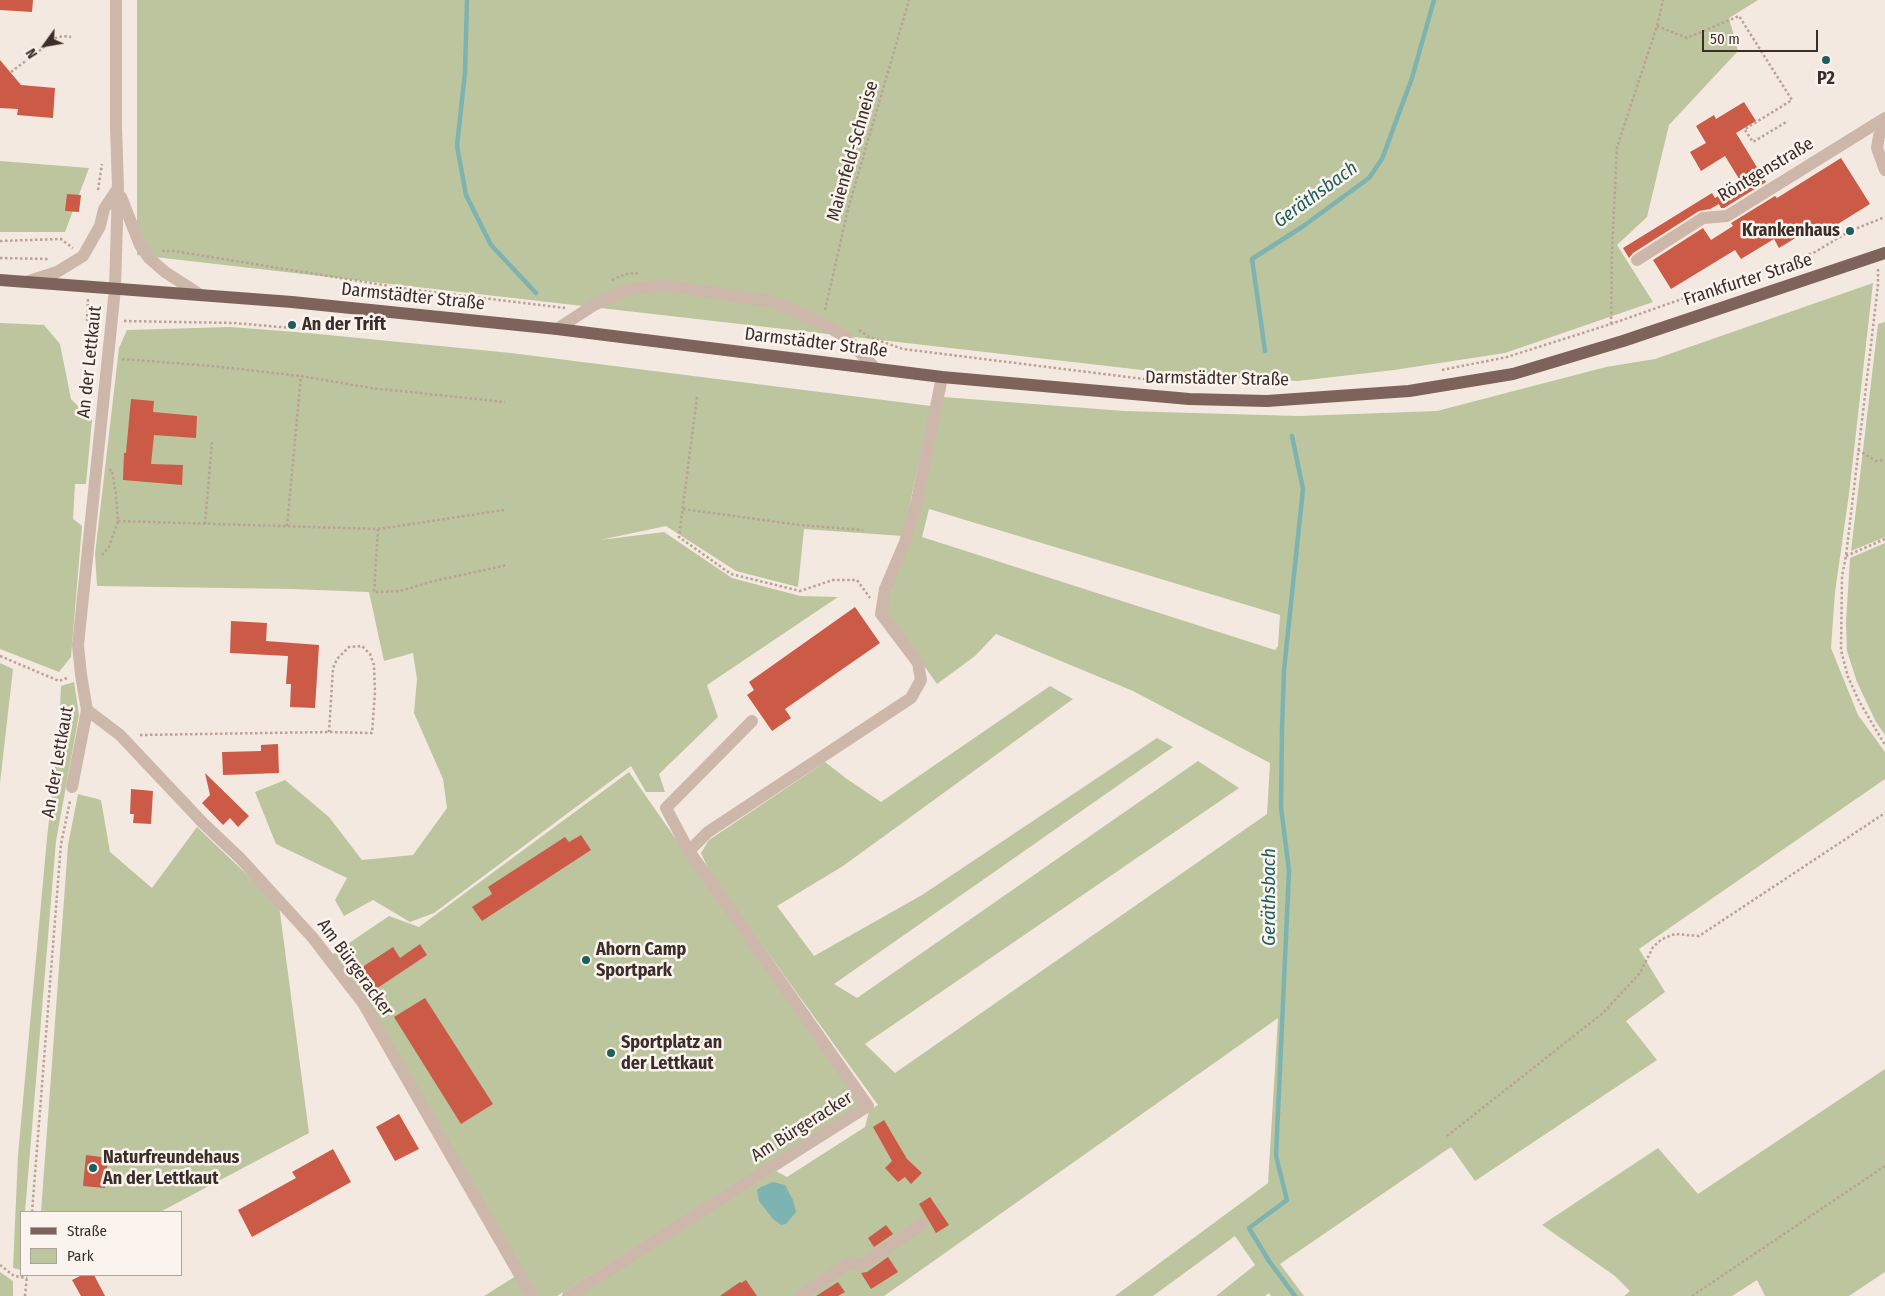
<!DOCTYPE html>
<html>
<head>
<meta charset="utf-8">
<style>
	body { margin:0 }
	#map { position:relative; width:1885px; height:1296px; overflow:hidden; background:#f4e9e0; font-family:"Fira Sans Condensed",sans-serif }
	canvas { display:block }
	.legend { position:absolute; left:20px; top:1211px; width:162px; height:65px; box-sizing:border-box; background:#fbf3ed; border:1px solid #aea49f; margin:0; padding:6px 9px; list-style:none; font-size:15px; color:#3b2e2a }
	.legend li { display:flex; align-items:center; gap:10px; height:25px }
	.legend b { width:25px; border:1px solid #aea49f }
	.north { position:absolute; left:20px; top:20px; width:50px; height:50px; -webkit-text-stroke:4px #fbf3ed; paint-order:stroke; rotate:238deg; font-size:14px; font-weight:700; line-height:20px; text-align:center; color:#3b2e2a }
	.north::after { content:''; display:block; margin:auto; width:18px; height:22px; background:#3b2e2a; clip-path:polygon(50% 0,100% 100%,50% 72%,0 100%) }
	.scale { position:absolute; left:1702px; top:30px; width:116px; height:22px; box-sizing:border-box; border:2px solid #3b2e2a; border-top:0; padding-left:6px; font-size:15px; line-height:18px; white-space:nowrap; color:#3b2e2a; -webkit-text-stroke:4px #fbf3ed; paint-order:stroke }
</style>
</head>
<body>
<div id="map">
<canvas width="1885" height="1296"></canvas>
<ul class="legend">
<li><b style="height:6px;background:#7d635b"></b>Straße</li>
<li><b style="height:14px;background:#bcc59e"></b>Park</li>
</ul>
<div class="north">N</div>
<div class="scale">50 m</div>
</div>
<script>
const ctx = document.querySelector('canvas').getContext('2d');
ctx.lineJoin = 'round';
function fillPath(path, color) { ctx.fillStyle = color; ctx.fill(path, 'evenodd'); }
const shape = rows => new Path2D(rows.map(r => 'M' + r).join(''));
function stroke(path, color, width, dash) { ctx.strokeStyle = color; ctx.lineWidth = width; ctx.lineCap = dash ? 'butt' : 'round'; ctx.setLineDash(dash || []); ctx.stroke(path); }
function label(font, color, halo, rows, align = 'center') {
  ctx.font = font + ' "Fira Sans Condensed",sans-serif'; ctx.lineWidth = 5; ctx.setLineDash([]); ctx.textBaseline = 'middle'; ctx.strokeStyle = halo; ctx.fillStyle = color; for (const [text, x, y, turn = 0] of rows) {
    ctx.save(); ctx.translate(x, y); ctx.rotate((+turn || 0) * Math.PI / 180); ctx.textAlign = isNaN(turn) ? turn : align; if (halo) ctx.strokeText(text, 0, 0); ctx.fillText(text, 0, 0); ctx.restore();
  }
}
fillPath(shape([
	[137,0,1758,0,1729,18,1738,51,1669,125,1647,217,1617,245,1653,302,1505,353,1394,370,1298,381,1195,376,137,255],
	[0,161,89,168,65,232,0,232],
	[1873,283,1849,494,1835,592,1831,648,1858,715,1885,752,1885,779,1639,949,1665,992,1626,1021,1657,1060,1475,1181,1451,1147,1280,1264,1304,1296,1271,1296,1269,1293,1265,1296,1216,1296,1255,1265,1235,1236,1153,1296,1115,1296,1268,1183,1278,1018,884,1296,577,1296,776,1171,787,1177,865,1127,869,1111,878,1105,710,873,701,853,709,840,825,762,847,779,881,802,1050,686,1073,699,843,866,777,906,814,956,922,895,1157,738,1173,747,834,984,857,998,1198,761,1239,788,865,1044,895,1073,1267,814,1270,763,1133,691,996,634,975,656,937,684,885,611,943,397,1124,411,1299,416,1437,411,1606,367,1655,359],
	[929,509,1280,615,1278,646,1275,650,922,537],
	[1885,322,1885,537,1851,551,1878,324],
	[0,323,44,325,60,344,71,399,92,420,86,484,75,484,73,519,82,526,71,657,59,672,0,649],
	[231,327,308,333,511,353,931,406,903,536,804,529,798,587,736,571,666,526,600,540,664,532,732,578,800,596,838,597,707,685,718,717,659,774,665,792,646,792,631,766,434,913,410,922,373,900,344,916,335,900,347,878,276,844,255,792,285,780,329,817,362,860,413,855,447,808,443,779,414,713,417,679,413,653,384,661,369,592,292,589,97,586,95,554,119,348,127,330],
	[1885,543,1885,735,1876,722,1857,682,1847,651,1846,622,1850,558],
	[0,663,13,669,0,783],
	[74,682,79,715,56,841,25,1212,21,1212,21,1270,13,1268,18,1155,47,838,59,732,61,686],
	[629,772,862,1105,557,1296,537,1296,330,956,389,916,419,927],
	[78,794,101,800,110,852,152,888,197,827,279,905,309,1133,160,1212,41,1212,68,845],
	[1885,1069,1885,1272,1849,1296,1765,1296,1757,1280,1732,1296,1624,1296,1630,1291,1615,1276,1542,1225,1658,1148,1698,1194],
	[0,1272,13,1281,13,1296,0,1296],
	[516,1276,527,1296,484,1296]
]), '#bcc59e');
fillPath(shape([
	[773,1182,785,1185,793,1200,796,1212,786,1224,781,1225,773,1219,759,1201,757,1190,761,1187]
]), '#7db3b0');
stroke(shape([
	[467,0,465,72,457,146,466,195,491,245,536,293],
	[1265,351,1252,259,1302,227,1369,178,1382,159,1412,78,1434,0],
	[1292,436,1303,489,1284,670,1282,730,1281,807,1289,871,1276,1156,1287,1200,1249,1228,1269,1261,1295,1296]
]), '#7db3b0', 4.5);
fillPath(shape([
	[0,0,33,0,32,12,0,10],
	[0,60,21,85,55,88,53,118,17,115,18,109,0,108],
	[1744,102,1756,121,1736,133,1766,182,1724,208,1721,208,1719,204,1710,209,1699,211,1633,253,1629,258,1623,248,1712,193,1715,198,1741,182,1725,156,1701,171,1690,152,1706,143,1696,126,1714,115,1716,119],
	[1841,158,1870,204,1817,237,1812,228,1779,248,1774,239,1741,259,1735,250,1671,289,1653,260,1703,228,1711,240,1733,226,1731,223,1775,196,1777,198],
	[67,194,81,195,79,212,65,211],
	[131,399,154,401,153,412,197,416,196,438,154,435,151,464,183,465,182,485,123,480,124,453,126,453],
	[855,607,880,643,785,709,791,718,772,731,747,695,754,690,749,682],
	[231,621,267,623,266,641,319,645,315,708,290,707,291,684,286,684,288,656,230,653],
	[278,744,279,773,223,775,222,752,261,751,261,745],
	[205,773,249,816,238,827,230,818,223,825,202,803,210,795],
	[131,789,153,791,151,824,133,823,134,814,130,814],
	[581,835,591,850,482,921,472,907,492,894,488,887,565,837,569,842],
	[420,944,427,955,367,995,353,973,393,947,400,958],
	[425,998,493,1104,461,1124,394,1017],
	[399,1114,419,1149,395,1161,376,1127],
	[884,1120,907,1159,922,1173,911,1184,905,1177,898,1182,885,1168,892,1161,873,1127],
	[333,1149,351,1182,252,1237,238,1210,296,1178,292,1172],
	[86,1155,108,1158,105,1188,83,1186],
	[930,1197,949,1225,936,1233,919,1204],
	[886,1225,893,1234,874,1247,868,1238],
	[888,1257,898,1272,871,1289,861,1273,867,1272],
	[82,1275,94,1275,105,1296,81,1296,72,1280],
	[746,1280,757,1296,720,1296,740,1282,741,1283],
	[838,1282,845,1292,838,1296,816,1296]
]), '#cb5a47');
stroke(shape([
	[1657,26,1687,38,1739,16,1792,100,1745,129],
	[11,72,56,38,63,36,71,37],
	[1745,130,1753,142,1788,121],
	[98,190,102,164],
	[0,241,61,239,73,248],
	[162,251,174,251,408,289,565,308],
	[0,258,49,259],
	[1878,269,1878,285,1846,556,1842,576,1841,650,1848,677,1859,701,1885,745],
	[612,280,625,274,638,273],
	[88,299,87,320,98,320],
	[825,310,848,209,909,0],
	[124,321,234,323,303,329],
	[1611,324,1612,251,1617,147,1657,26,1663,0],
	[859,330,869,337,903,349,1160,381],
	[122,359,212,366,301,376,371,388,505,402],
	[1442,370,1507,357,1611,324,1815,252,1850,231,1885,217],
	[697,397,679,537,731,574,800,591,833,580,857,580,870,598],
	[1858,450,1876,461,1885,460],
	[683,509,800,525,863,530],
	[118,521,378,529,504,510],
	[205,524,212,442],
	[287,526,301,376],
	[378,529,374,592,400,591,434,581,507,565],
	[102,555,109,547,118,521,116,495,112,470,109,470],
	[1846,556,1885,539],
	[0,656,59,681,67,678],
	[140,735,329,732,372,733,375,692,374,665,370,654,362,646,349,647,337,659,333,668,329,732],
	[1447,1136,1603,1013,1640,973,1653,947,1662,939,1675,934,1699,936,1885,813],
	[32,1212,61,844,70,801],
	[0,1265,14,1276,27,1278],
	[25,1296,27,1275],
	[1692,1296,1885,1166]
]), '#b9a195', 2.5, [2.5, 2.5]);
stroke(shape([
	[1885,127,1879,136,1877,148,1885,170],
	[121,197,140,245,149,258,165,272,199,294],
	[1637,260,1703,218,1727,216,1885,118],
	[29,281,57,272,83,256,100,226,104,209,118,188],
	[557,329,594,305,628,290,663,285,774,302,822,323,844,336,875,368],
	[87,710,120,735,203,823,240,858,313,938,363,1003,532,1296],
	[72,787,87,710,81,675,78,645,115,289,118,188,116,126,116,0],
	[689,851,708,832,911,698,921,680,918,663,881,614,885,589,905,542,917,501,942,377],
	[568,1296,868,1106,689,851,666,808,752,721],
	[800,1296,849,1263,862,1265,922,1224]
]), '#cdb7ab', 12);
stroke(shape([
	[0,280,292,302,557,329,942,377,1189,399,1267,401,1409,391,1513,374,1623,341,1885,253]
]), '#7d635b', 12);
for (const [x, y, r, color] of [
	[1826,60,5,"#1d5f5d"],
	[1850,231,5,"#1d5f5d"],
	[292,325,5,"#1d5f5d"],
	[586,960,5,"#1d5f5d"],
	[611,1053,5,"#1d5f5d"],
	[93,1168,5,"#1d5f5d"]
]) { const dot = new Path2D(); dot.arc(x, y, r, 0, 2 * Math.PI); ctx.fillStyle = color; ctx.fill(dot); stroke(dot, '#fbf3ed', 2); }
label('bold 18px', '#3b2e2a', '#fbf3ed', [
	["P2",1826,79,"center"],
	["Krankenhaus",1840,231,"right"],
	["An der Trift",302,325],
	["Ahorn Camp",596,950],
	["Sportpark",596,971],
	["Sportplatz an",621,1043],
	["der Lettkaut",621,1064],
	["Naturfreundehaus",103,1158],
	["An der Lettkaut",103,1179]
], 'left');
label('18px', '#3b2e2a', '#fbf3ed', [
	["Maienfeld-Schneise",853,151,-74],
	["Röntgenstraße",1766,170,-31],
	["Frankfurter Straße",1748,280,-18],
	["Darmstädter Straße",413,297,6],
	["Darmstädter Straße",816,343,7],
	["An der Lettkaut",90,362,-84],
	["Darmstädter Straße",1217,379,1],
	["An der Lettkaut",58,762,-80],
	["Am Bürgeracker",355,968,54],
	["Am Bürgeracker",802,1127,-32]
]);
label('italic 19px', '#1d5f5d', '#fbf3ed', [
	["Geräthsbach",1316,195,-36],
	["Geräthsbach",1270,897,-90]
]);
</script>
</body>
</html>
